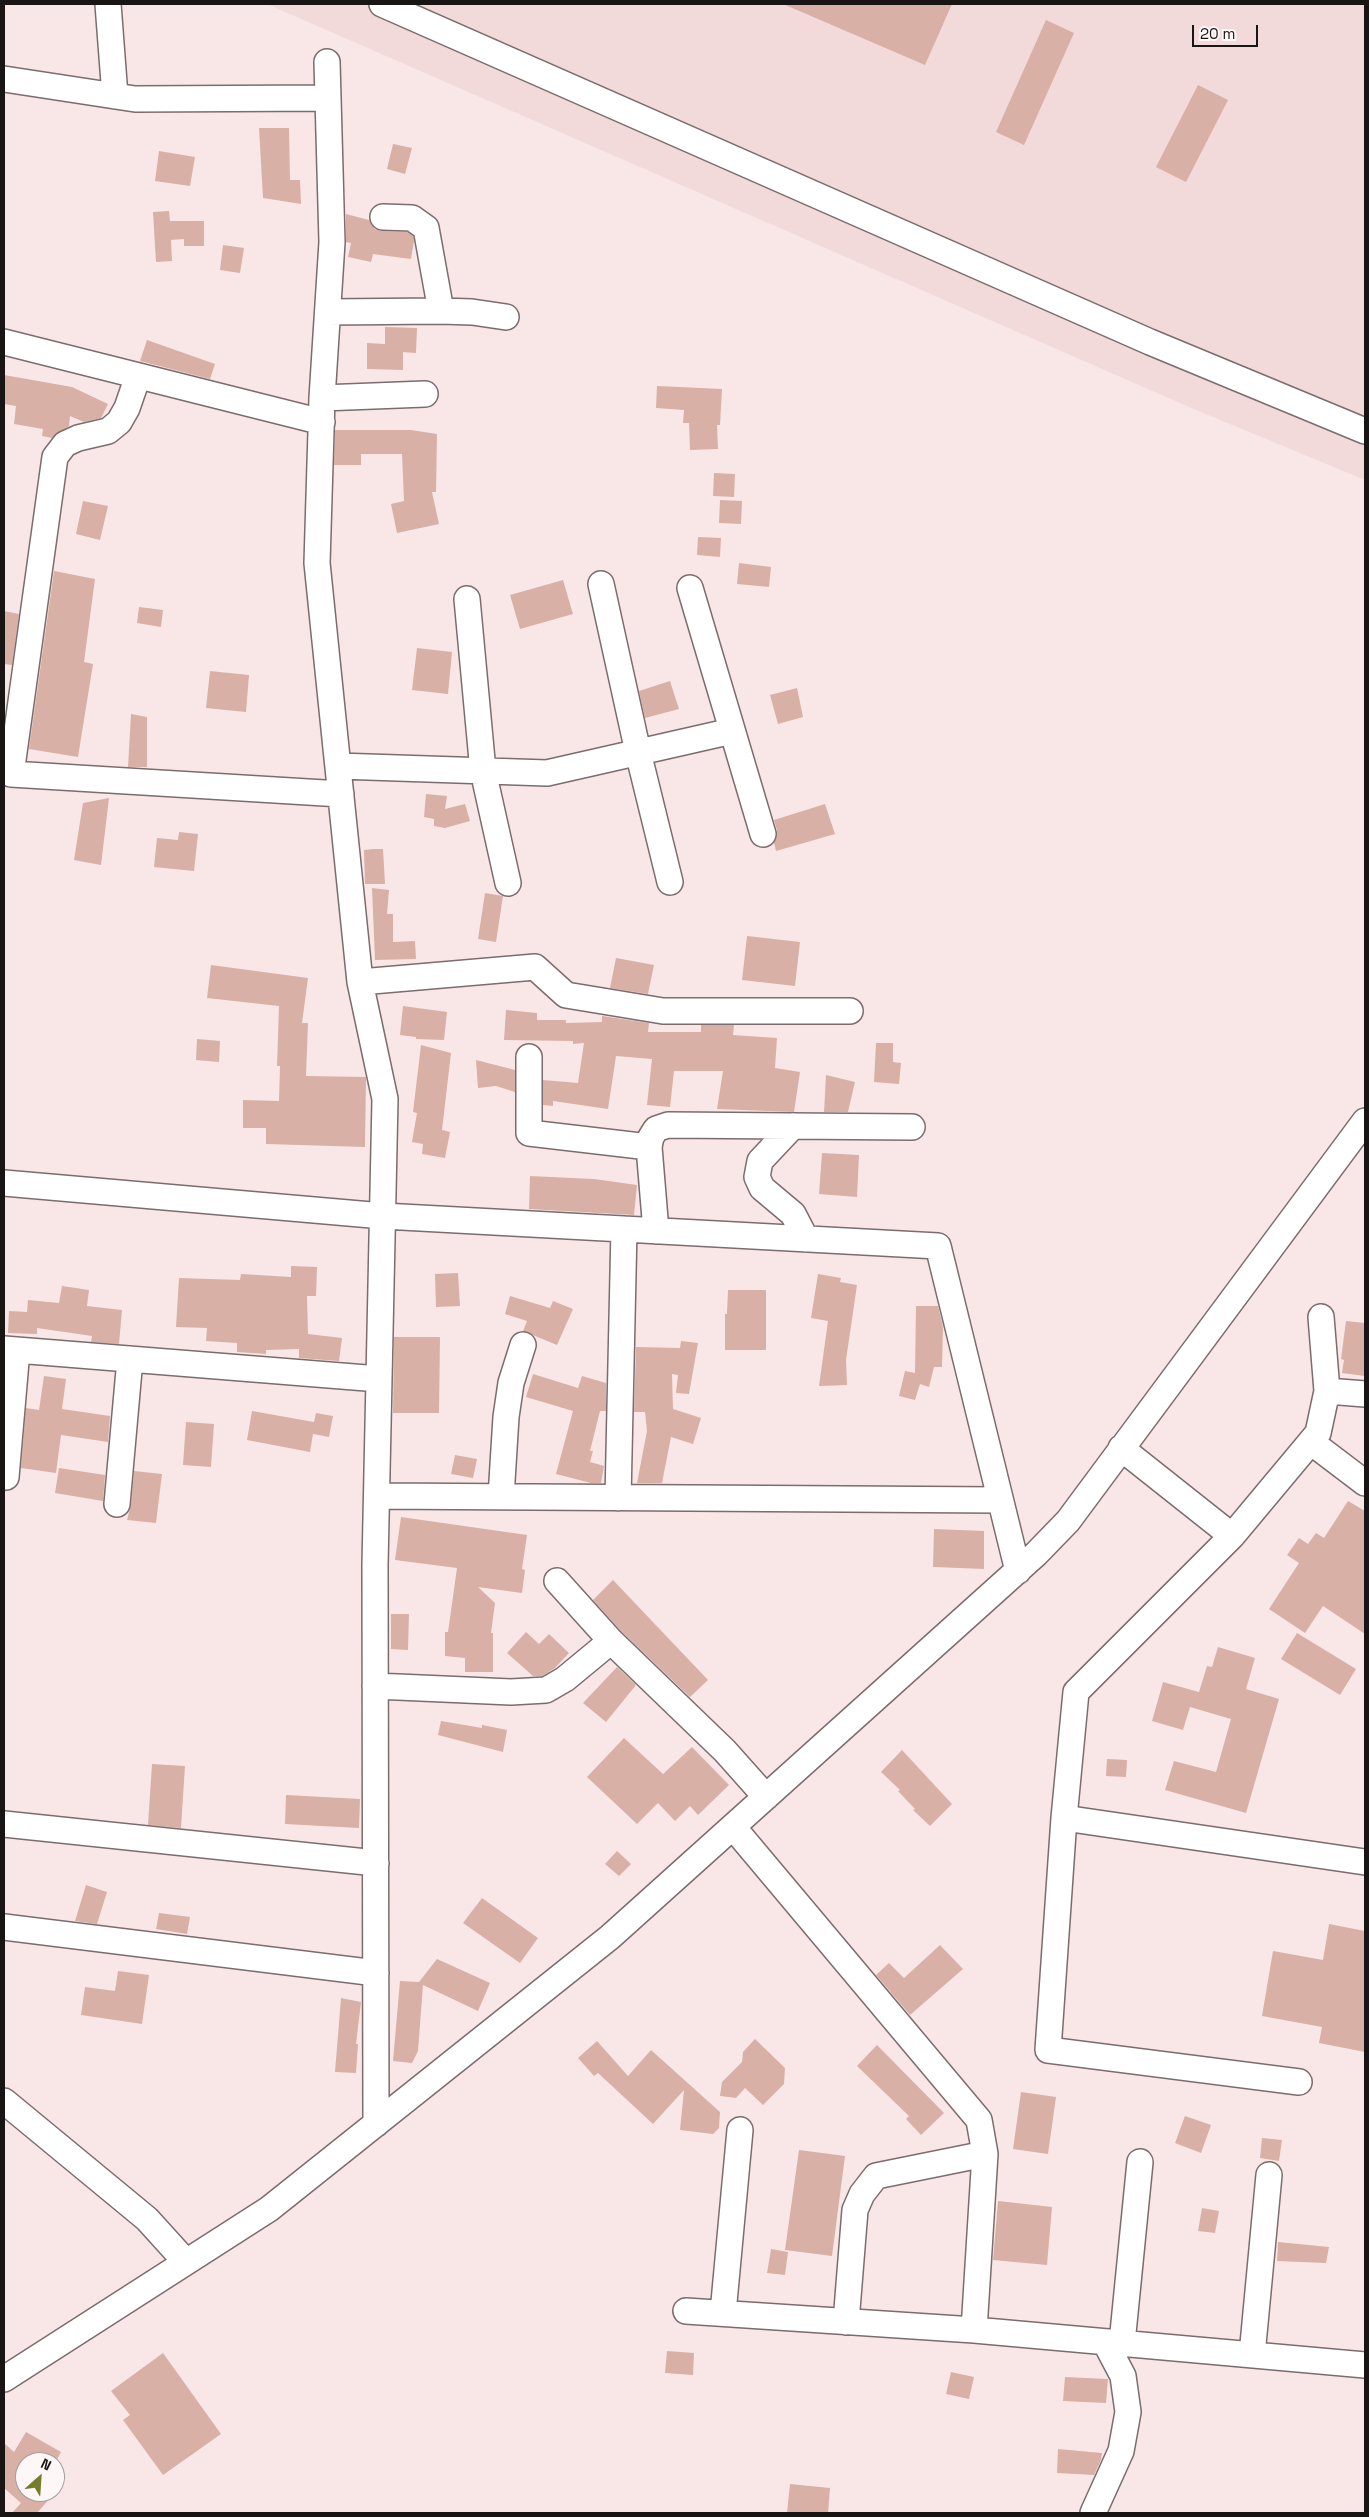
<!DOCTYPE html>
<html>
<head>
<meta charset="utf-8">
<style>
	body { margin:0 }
	#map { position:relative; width:1369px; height:2517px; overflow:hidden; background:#f9e7e8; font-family:"Space Grotesk",sans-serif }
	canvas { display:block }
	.frame { position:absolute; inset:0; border:5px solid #1a1515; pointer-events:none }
	.north { position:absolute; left:15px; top:2452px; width:50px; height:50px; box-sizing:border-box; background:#fef7f8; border:1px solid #a39d9d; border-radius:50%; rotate:26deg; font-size:14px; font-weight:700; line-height:20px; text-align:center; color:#1a1515 }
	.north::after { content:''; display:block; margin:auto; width:18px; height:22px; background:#747e2a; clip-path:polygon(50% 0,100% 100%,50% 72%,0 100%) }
	.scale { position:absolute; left:1192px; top:25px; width:66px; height:22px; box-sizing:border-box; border:2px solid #1a1515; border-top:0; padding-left:6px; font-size:15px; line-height:18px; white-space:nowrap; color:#1a1515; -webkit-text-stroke:4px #fef7f8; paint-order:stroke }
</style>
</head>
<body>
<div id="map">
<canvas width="1369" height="2517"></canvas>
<div class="frame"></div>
<div class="north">N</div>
<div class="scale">20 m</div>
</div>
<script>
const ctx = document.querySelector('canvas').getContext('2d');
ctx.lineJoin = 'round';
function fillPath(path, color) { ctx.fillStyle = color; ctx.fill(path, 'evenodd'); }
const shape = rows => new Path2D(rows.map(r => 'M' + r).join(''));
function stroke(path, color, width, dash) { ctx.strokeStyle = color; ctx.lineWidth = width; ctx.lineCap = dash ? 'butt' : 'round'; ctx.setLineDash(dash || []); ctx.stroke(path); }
fillPath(shape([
	[267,4,1365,4,1365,480,1196,410]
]), '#f2d9da');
fillPath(shape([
	[783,4,952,4,925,65],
	[1046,20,1074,33,1024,145,996,132],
	[1198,85,1228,100,1186,182,1156,167],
	[259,128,289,128,290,180,300,180,301,204,263,198],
	[393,144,412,148,405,174,387,169],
	[159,151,195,157,190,186,155,181],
	[169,211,170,221,204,221,204,246,184,246,184,239,171,240,172,261,156,262,153,212],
	[346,214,369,220,375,229,382,231,407,232,413,236,414,241,411,259,373,254,371,262,348,257,351,243,346,242],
	[223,245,244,248,240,273,220,270],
	[385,327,417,328,416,353,403,352,403,370,367,369,367,343,385,344],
	[147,340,215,364,210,379,140,361],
	[4,375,72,387,108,404,101,418,84,422,70,416,69,426,52,438,42,436,43,429,14,424,16,406,4,404],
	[657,386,722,389,720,425,717,425,718,449,690,450,689,423,683,423,684,410,656,408],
	[335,430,411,430,437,434,436,492,432,492,439,524,397,533,391,504,404,501,402,454,361,454,361,465,334,465],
	[714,473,735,474,734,497,713,496],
	[720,500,742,501,741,524,719,523],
	[83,501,108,506,100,540,76,534],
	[698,537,721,538,720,557,697,555],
	[739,563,771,567,769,587,737,584],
	[54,571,95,579,84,662,93,664,78,757,29,749],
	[563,580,573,614,520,629,510,595],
	[139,607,163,610,161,627,137,623],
	[4,611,19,614,12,665,4,664],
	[417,648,452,652,448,694,412,690],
	[210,671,249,675,246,712,206,708],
	[670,681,679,709,645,718,639,691],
	[797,688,803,717,778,724,770,695],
	[131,714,147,717,147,767,128,767],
	[426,794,447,796,445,809,465,804,470,821,445,828,434,826,434,819,424,817],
	[109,798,101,865,74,860,83,803],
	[825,804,835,834,776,851,774,843,777,830,774,820],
	[179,832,198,834,194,871,154,867,157,838,178,840],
	[374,849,383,849,385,884,365,884,364,850],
	[372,888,389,890,387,914,393,914,393,942,415,941,416,959,375,960],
	[485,893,503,896,496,942,478,939],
	[747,936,800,942,795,986,742,980],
	[616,958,654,965,648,994,610,988],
	[211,965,308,978,302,1023,308,1023,306,1076,366,1077,365,1147,266,1144,266,1128,243,1128,243,1100,279,1101,280,1066,277,1066,279,1006,207,998],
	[403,1006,447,1012,444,1040,416,1039,416,1037,400,1035],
	[506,1010,537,1013,537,1020,566,1020,566,1023,602,1022,602,1016,649,1023,648,1032,701,1032,701,1025,734,1025,733,1035,777,1038,775,1068,800,1072,794,1112,717,1109,723,1071,674,1071,670,1107,647,1105,652,1059,616,1056,608,1109,553,1101,553,1106,543,1105,543,1080,578,1083,584,1043,573,1044,573,1041,504,1040],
	[197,1039,220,1041,219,1062,196,1060],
	[876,1043,893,1043,893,1062,901,1063,899,1084,874,1082],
	[421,1045,451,1053,442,1130,450,1132,445,1158,422,1154,423,1144,412,1142,417,1113,413,1112],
	[476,1060,515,1070,515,1092,496,1086,478,1088],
	[826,1075,855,1082,848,1112,824,1112],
	[822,1153,859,1155,857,1197,819,1194],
	[530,1176,594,1179,637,1185,634,1215,529,1209],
	[291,1266,317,1267,316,1296,307,1296,308,1334,342,1338,339,1361,299,1358,299,1349,266,1350,266,1354,237,1352,237,1343,206,1341,207,1328,176,1327,179,1278,240,1280,241,1274,291,1277],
	[458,1273,460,1306,436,1307,435,1274],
	[818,1274,841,1278,840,1282,857,1285,846,1360,847,1385,819,1386,828,1321,811,1318],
	[62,1286,89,1290,87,1306,122,1310,119,1344,91,1342,92,1336,37,1328,37,1334,8,1333,9,1311,27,1312,28,1300,59,1303],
	[728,1290,766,1290,766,1350,725,1350,725,1314,727,1314],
	[510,1296,550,1308,553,1301,573,1309,557,1345,523,1331,527,1321,505,1314],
	[916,1306,938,1306,943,1327,942,1367,934,1367,929,1387,920,1384,915,1400,899,1396,905,1371,915,1373],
	[1346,1321,1365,1323,1365,1376,1342,1373,1344,1360,1341,1359],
	[394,1337,440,1337,439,1413,393,1413],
	[681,1341,698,1343,689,1394,676,1393,678,1375,672,1374,673,1409,701,1418,693,1444,671,1437,662,1483,637,1483,647,1431,645,1412,634,1412,636,1347,680,1348],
	[533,1374,578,1388,582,1376,606,1383,606,1411,600,1411,590,1451,593,1451,590,1462,604,1466,601,1483,591,1483,556,1474,573,1411,526,1397],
	[44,1376,66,1379,62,1409,110,1416,108,1442,61,1435,56,1473,21,1468,26,1408,39,1410],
	[252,1411,314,1422,316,1413,333,1416,329,1437,313,1434,310,1452,247,1440],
	[186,1422,214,1424,211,1467,183,1465],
	[455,1455,477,1459,473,1478,451,1474],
	[59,1468,105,1475,103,1501,55,1493],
	[134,1471,162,1474,156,1523,127,1520,131,1505],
	[1348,1501,1365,1511,1365,1634,1323,1606,1305,1633,1269,1609,1299,1563,1287,1555,1299,1538,1308,1544,1316,1533,1324,1538],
	[401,1517,527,1535,522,1569,525,1570,522,1593,478,1587,495,1603,491,1633,493,1633,493,1672,465,1672,465,1658,445,1656,445,1632,448,1632,457,1568,395,1560],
	[934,1529,984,1531,984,1569,933,1567],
	[613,1580,708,1680,690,1697,621,1631,593,1600],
	[391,1614,409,1614,408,1650,391,1649],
	[526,1632,539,1644,549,1634,569,1653,555,1668,542,1676,533,1676,507,1653],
	[1297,1633,1356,1669,1340,1695,1281,1659],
	[1218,1647,1255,1658,1246,1689,1279,1699,1246,1813,1165,1790,1174,1761,1216,1772,1231,1719,1190,1707,1183,1730,1152,1721,1163,1682,1199,1692,1207,1666,1212,1667],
	[617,1667,636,1685,606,1722,583,1703],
	[441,1721,482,1728,482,1725,507,1730,503,1752,438,1735],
	[624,1738,663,1774,692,1747,729,1785,698,1815,690,1806,675,1821,658,1803,637,1824,587,1777],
	[902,1750,952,1804,930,1826,913,1810,915,1809,898,1791,900,1790,881,1772],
	[1107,1759,1127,1760,1126,1777,1106,1776],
	[152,1764,185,1766,181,1828,148,1825],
	[286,1795,360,1799,359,1828,285,1824],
	[617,1851,631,1864,619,1876,605,1864],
	[86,1885,107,1892,97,1924,75,1921],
	[482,1898,538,1938,520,1963,463,1923],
	[159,1913,190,1917,187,1934,156,1929],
	[1329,1924,1365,1931,1365,2052,1319,2043,1322,2027,1262,2016,1273,1951,1323,1960],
	[940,1945,963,1969,910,2015,876,1975,889,1963,904,1978],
	[437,1959,490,1983,478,2011,423,1985,418,2051,412,2063,393,2061,400,1981,419,1982],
	[118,1971,149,1975,142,2024,81,2015,85,1987,115,1991],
	[341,1998,361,2002,356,2044,358,2044,356,2073,335,2072],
	[755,2039,785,2068,784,2084,763,2105,745,2088,736,2098,720,2096,722,2082,742,2062,743,2052],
	[597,2041,628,2076,651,2050,720,2112,719,2128,713,2134,680,2130,684,2090,653,2124,598,2073,594,2076,578,2058],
	[877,2045,944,2113,921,2135,906,2119,909,2116,857,2066],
	[1021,2092,1056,2097,1048,2154,1013,2149],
	[1185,2116,1211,2125,1201,2153,1175,2143],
	[1262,2138,1282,2140,1279,2161,1260,2158],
	[799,2150,845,2156,832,2256,785,2250],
	[998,2201,1052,2207,1047,2265,993,2260],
	[1202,2208,1219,2211,1215,2233,1198,2231],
	[1278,2242,1329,2247,1326,2263,1277,2261],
	[771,2249,788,2252,785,2275,767,2273],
	[667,2351,694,2353,693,2375,665,2373],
	[163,2353,221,2434,163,2475,123,2420,130,2415,111,2391],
	[951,2372,974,2377,969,2399,946,2394],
	[1065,2377,1108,2379,1106,2403,1063,2401],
	[26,2432,61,2452,55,2463,25,2462,25,2492,55,2492,55,2487,58,2489,37,2513,12,2513,21,2503,4,2488,4,2443,14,2452],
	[1058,2449,1102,2453,1101,2460,1094,2475,1057,2473],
	[790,2484,830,2488,828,2513,787,2513]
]), '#d8b0a6');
const minor = shape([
	[108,4,115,96],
	[382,4,1150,342,1365,431],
	[327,62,332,242,322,398,317,563,360,982,385,1099,375,1565,376,2124],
	[4,79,135,99,328,98],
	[383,217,412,218,426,228,441,311],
	[328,312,441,311,472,312,506,317],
	[4,342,322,422],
	[138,376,127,408,119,422,108,431,78,438,65,444,55,457,11,774,341,794],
	[322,398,425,394],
	[601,584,638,752,670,882],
	[690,588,763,834],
	[467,599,483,771,508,883],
	[338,766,547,773,732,731],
	[360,982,535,967,566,995,663,1011,850,1011],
	[529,1057,529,1133,649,1147,656,1231],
	[793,1126,760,1161,757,1177,762,1188,793,1214,806,1239],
	[649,1147,651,1137,656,1129,668,1125,912,1127],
	[4,1183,383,1216,938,1246,1018,1571],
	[4,1349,379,1379],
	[1327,1391,1365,1394],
	[1311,1442,1365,1483],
	[1121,1448,1232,1536,1076,1692,1064,1818,1365,1862],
	[6,1477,17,1350],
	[377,1496,1000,1500],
	[501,1497,506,1417,511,1383,523,1345],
	[618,1498,624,1229],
	[117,1504,130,1359],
	[1232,1536,1318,1433,1327,1391,1321,1317],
	[557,1581,611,1641,725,1751,766,1797],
	[375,1686,511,1692,546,1690,565,1679,611,1641],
	[1064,1818,1048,2050,1299,2082],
	[4,1824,376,1863],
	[733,1827,979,2120,985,2154,974,2330,1365,2365],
	[4,1927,376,1973],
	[4,2101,147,2219,186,2262],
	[686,2311,974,2330],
	[723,2313,740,2130],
	[846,2322,855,2210,862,2194,876,2176,985,2154],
	[1122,2343,1140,2162],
	[1252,2355,1269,2175],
	[4,2379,269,2209,610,1937,1036,1554,1068,1521,1365,1121],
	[1093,2513,1121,2451,1128,2412,1123,2376,1105,2342]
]);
stroke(minor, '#7b6c6d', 28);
stroke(minor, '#fff', 25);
</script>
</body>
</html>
